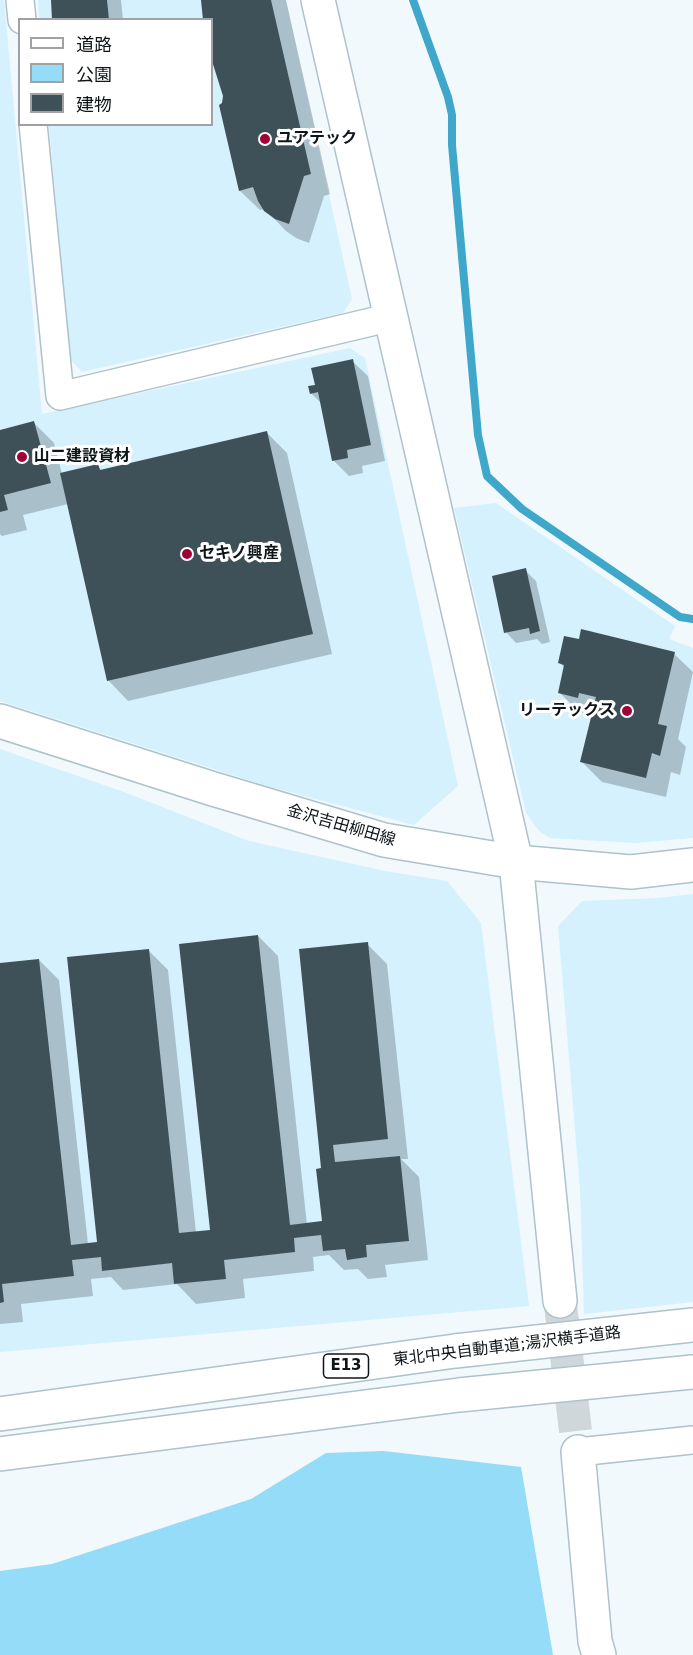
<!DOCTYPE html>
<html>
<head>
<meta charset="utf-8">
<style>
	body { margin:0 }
	#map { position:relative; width:693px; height:1655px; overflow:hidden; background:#f1f9fd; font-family:"DejaVu Sans","Noto Sans JP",sans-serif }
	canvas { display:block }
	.legend { position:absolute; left:18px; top:18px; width:195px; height:108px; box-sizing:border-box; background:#fff; border:2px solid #9fa1a3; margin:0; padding:8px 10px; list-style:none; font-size:18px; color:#0e1518 }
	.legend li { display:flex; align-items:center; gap:12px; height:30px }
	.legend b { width:30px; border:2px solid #9fa1a3 }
</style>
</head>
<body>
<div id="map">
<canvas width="693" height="1655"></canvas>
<ul class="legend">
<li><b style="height:8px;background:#fff"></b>道路</li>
<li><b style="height:16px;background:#94dcf7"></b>公園</li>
<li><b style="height:16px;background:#3f5158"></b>建物</li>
</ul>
</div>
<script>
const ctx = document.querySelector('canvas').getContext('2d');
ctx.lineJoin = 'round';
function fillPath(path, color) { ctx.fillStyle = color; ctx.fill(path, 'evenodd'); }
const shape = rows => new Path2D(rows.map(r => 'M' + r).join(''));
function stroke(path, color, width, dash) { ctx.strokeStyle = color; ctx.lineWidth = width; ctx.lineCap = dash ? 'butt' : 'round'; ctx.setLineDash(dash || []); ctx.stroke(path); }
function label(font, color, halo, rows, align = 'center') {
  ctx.font = font + ' "DejaVu Sans","Noto Sans JP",sans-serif'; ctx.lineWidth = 6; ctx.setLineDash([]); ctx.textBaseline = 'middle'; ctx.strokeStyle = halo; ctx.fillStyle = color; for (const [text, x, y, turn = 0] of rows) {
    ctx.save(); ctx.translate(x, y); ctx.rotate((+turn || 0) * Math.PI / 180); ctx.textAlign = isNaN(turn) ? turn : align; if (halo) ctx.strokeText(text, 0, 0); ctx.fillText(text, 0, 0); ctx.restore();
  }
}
fillPath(shape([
	[0,0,4,0,42,414,350,348,365,358,458,786,414,825,267,786,0,701],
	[38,0,286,0,352,299,343,313,82,372,70,359,49,125,212,124,212,20,39,19],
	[496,503,675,626,669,639,693,648,693,838,634,843,550,838,539,831,526,813,454,508],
	[0,749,124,792,249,841,385,871,447,881,481,923,529,1306,0,1352],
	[693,894,693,1302,584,1314,580,1190,558,926,582,901,658,898]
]), '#d4f1fd');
fillPath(shape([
	[384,1451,521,1467,553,1655,0,1655,0,1571,52,1564,251,1499,326,1453]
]), '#94dcf7');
fillPath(shape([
	[52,0,121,0,123,20,54,20],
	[202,0,286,0,330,194,324,196,309,243,296,238,286,231,265,209,260,210,240,191,223,104,225,95,212,57,212,20],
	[352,361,368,376,385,461,362,466,363,473,349,476,333,460,322,404,311,393,316,386],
	[34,423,54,443,62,474,98,466,102,471,267,433,287,453,332,654,128,701,109,681,68,504,23,515,27,530,2,536,0,534,0,432],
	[525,570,536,581,550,642,542,644,537,639,516,643,506,632],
	[674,654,693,672,678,739,686,747,680,775,671,772,666,797,602,782,582,762,593,715,579,712,559,692,565,668,560,663],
	[258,936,278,956,307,1225,323,1223,323,1169,367,944,387,964,408,1159,401,1159,419,1177,428,1260,385,1265,387,1277,368,1279,358,1269,344,1270,329,1255,313,1257,314,1271,243,1279,245,1298,196,1304,177,1284,123,1290,111,1277,91,1279,93,1296,21,1304,23,1322,0,1324,0,964,39,960,59,980,88,1244,99,1243,148,950,168,970,196,1233,212,1231]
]), '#0003');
stroke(shape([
	[413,0,448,97,452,115,452,145,478,435,487,476,522,509,680,617,693,619]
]), '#3fa7ca', 8);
fillPath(shape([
	[51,0,107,0,109,20,52,20],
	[201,0,271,0,311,174,304,176,289,224,275,219,264,211,258,201,253,187,239,191,219,105,222,103,223,96,212,61,212,20,203,20],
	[353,359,371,445,347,450,348,458,332,461,318,392,310,394,308,386,315,385,311,368],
	[34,421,51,483,4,495,8,510,0,512,0,430],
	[267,431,313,634,107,681,60,473,98,464,100,470],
	[526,568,540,631,530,634,529,628,504,633,492,576],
	[581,629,675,652,658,724,667,726,660,756,652,753,646,778,580,762,596,697,579,693,578,698,558,693,564,665,558,663,564,636,579,639],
	[258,935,290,1225,322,1221,316,1169,321,1168,299,949,368,942,388,1139,333,1145,335,1162,400,1156,409,1241,366,1245,367,1257,347,1260,345,1249,323,1251,321,1235,294,1238,295,1252,224,1260,226,1279,174,1284,172,1263,102,1271,101,1257,72,1260,74,1276,2,1284,4,1302,0,1303,0,963,39,959,71,1245,97,1242,67,957,149,949,179,1233,210,1230,179,944]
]), '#3f5158');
stroke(shape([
	[560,1301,578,1452]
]), '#cfd7db', 33, [33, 16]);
const minor = shape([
	[20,0,22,20],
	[33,124,60,396,392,317],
	[578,1452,693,1440]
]);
const tertiary = shape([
	[318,0,516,862,560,1301],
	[578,1452,595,1641,599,1655]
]);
const secondary = shape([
	[0,721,210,788,384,840,516,862,631,872,693,865]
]);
const motorway = shape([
	[0,1414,455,1351,693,1325],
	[0,1454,459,1395,693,1372]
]);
stroke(minor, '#aec2ca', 30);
stroke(tertiary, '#aec2ca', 36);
stroke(secondary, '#aec2ca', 36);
stroke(motorway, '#aec2ca', 36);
stroke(minor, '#fff', 27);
stroke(tertiary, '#fff', 33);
stroke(secondary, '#fff', 33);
stroke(motorway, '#fff', 33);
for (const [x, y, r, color] of [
	[265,139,6,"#a10135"],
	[22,457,6,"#a10135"],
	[187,554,6,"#a10135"],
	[627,711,6,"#a10135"]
]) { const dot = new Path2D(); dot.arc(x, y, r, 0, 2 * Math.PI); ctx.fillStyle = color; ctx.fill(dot); stroke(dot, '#fff', 2); }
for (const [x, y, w] of [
	[346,1366,45]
]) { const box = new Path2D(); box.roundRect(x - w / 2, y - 12, w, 24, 4.5); ctx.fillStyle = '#fff'; ctx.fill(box); stroke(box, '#0e1518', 1.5); }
label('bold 15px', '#0e1518', null, [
	["E13",346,1366]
]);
label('bold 16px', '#0e1518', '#fff', [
	["ユアテック",277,139],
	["山二建設資材",34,457],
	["セキノ興産",199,554],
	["リーテックス",615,711,"right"]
], 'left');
label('16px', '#0e1518', '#fff', [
	["金沢吉田柳田線",341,826,16],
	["東北中央自動車道;湯沢横手道路",507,1347,-7]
]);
</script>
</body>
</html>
